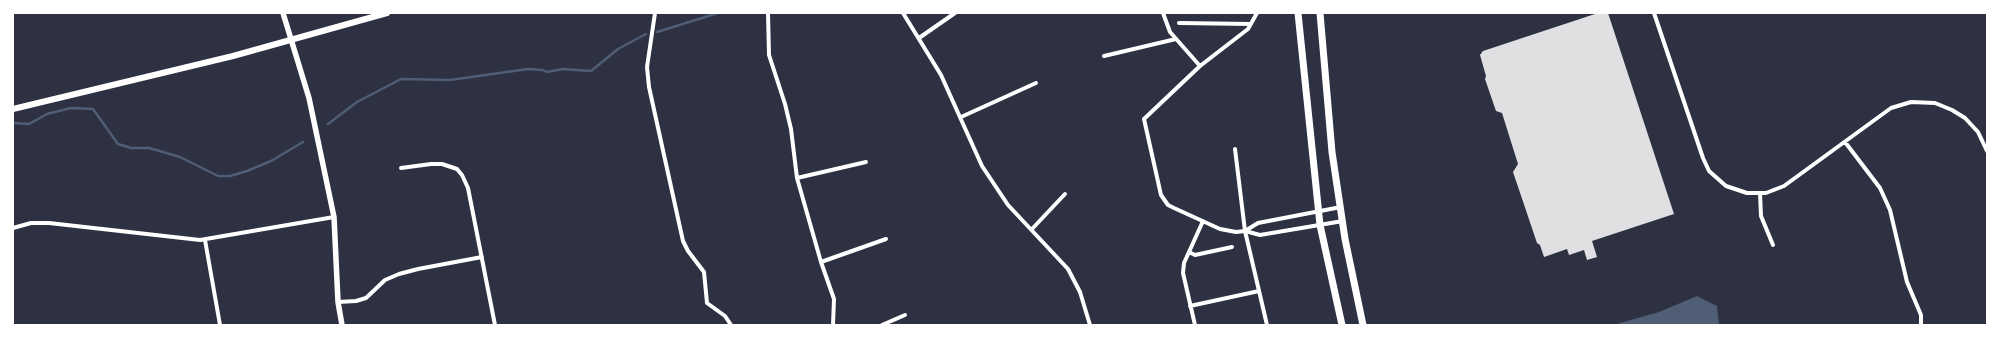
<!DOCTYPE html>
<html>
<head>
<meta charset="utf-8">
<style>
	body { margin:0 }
	#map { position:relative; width:2000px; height:338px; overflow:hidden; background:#2d3142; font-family:"Playfair Display",serif }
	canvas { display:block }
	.frame { position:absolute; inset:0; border:14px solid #fff; pointer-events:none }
</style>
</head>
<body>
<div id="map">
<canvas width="2000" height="338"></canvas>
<div class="frame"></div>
</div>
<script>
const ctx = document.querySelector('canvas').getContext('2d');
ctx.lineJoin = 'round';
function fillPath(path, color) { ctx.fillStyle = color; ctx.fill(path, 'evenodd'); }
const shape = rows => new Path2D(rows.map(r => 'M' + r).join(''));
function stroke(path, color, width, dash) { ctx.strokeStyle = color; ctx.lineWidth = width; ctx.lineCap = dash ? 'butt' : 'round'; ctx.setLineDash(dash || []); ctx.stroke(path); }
fillPath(shape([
	[1697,296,1717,306,1719,325,1613,325,1659,312]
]), '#4f5d75');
stroke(shape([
	[657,32,718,13],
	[13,123,29,124,47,114,71,108,93,109,118,144,131,148,149,148,180,157,218,176,230,176,247,171,271,161,303,142],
	[328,124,357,102,401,79,450,80,528,69,543,70,547,72,563,69,591,71,618,49,646,34]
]), '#4f5d75', 2.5);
fillPath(shape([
	[1598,13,1608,13,1674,214,1592,241,1597,257,1587,260,1584,250,1569,255,1567,249,1544,257,1540,245,1537,243,1513,172,1518,164,1502,113,1496,111,1485,79,1486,76,1480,55,1483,51]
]), '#e0e0e3');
stroke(shape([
	[655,13,647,67,649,87,683,241,688,251,704,272,707,303,725,316,731,325],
	[768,13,769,55,785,104,791,129,797,178,821,262,834,299,833,325],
	[903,13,941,75,982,166,1008,205,1068,269,1080,292,1090,325],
	[1163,13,1170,32,1200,66],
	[1257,13,1248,29,1200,66,1144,119,1161,195,1168,205,1174,208,1220,229,1236,232,1245,231,1258,223,1341,207],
	[1654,13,1703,158,1709,171,1726,186,1747,193,1766,193,1784,186,1891,108,1911,102,1935,103,1952,110,1965,118,1978,132,1987,151],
	[1179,23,1251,24],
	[919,38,955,13],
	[1104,56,1176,39],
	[961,117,1036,83],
	[1845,142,1880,188,1890,210,1907,282,1921,315,1921,325],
	[1235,149,1245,231,1267,325],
	[401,168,431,164,442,164,457,169,462,175,468,188,495,325],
	[797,178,866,162],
	[1760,193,1761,216,1773,245],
	[13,228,31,223,49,223,200,240,334,217],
	[1032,229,1065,194],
	[1245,231,1260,235,1343,221],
	[205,240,220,325],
	[1189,252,1195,255,1232,247],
	[821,262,886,239],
	[338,302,356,301,366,298,385,280,399,274,418,269,482,257],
	[1190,306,1259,291],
	[882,325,905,315],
	[1195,325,1183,273,1184,263,1203,221]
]), '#fff', 4);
stroke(shape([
	[283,13,309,98,334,217,338,302,342,325]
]), '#fff', 5.5);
stroke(shape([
	[13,109,233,56,387,13]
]), '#fff', 6);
stroke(shape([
	[1298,13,1320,225,1342,325],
	[1320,13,1332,152,1345,239,1363,325]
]), '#fff', 7);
</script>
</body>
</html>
